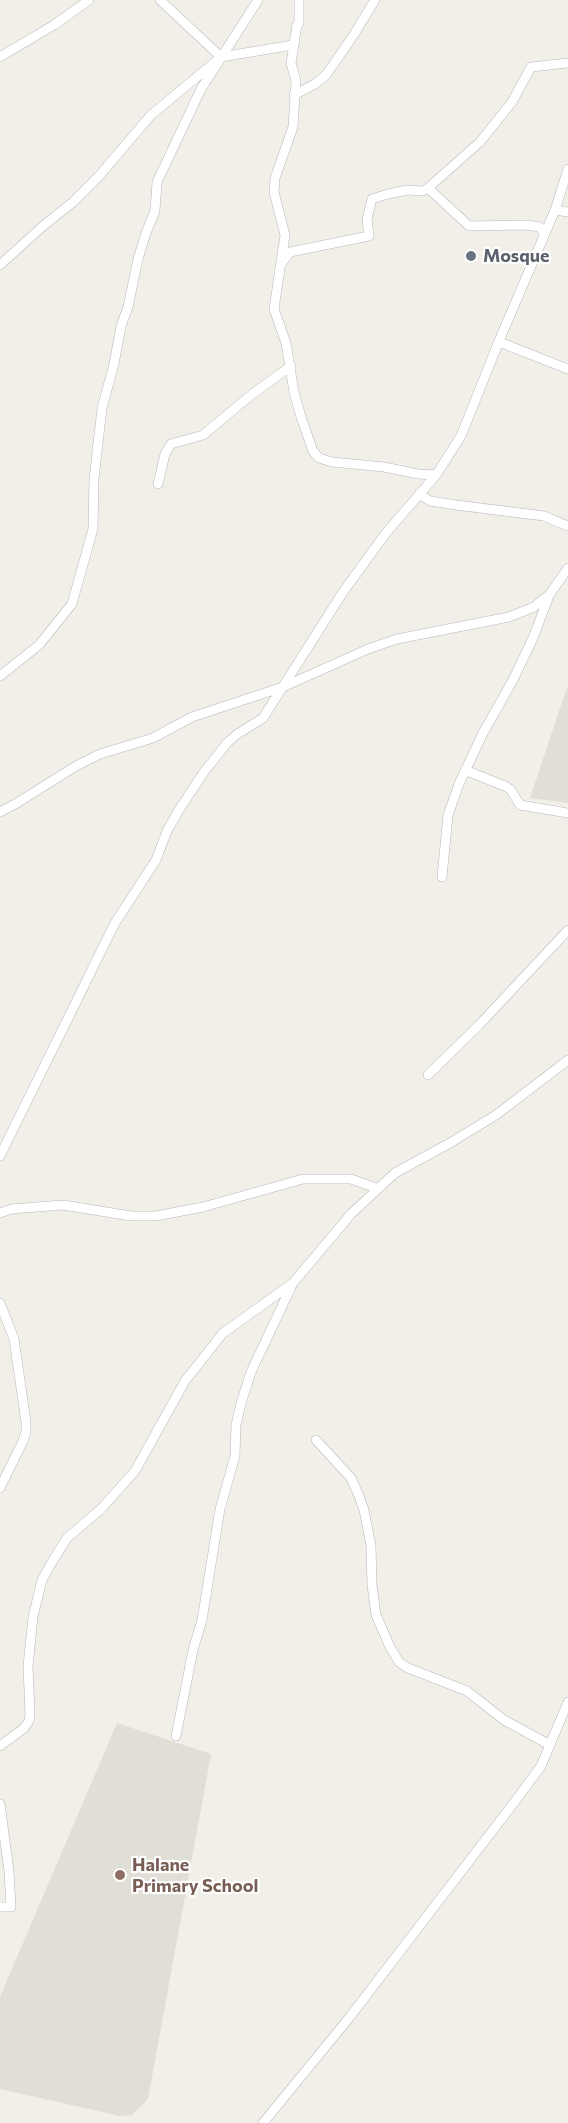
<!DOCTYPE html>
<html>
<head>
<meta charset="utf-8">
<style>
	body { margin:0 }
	canvas { display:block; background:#f1efe8 }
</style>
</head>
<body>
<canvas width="568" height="2123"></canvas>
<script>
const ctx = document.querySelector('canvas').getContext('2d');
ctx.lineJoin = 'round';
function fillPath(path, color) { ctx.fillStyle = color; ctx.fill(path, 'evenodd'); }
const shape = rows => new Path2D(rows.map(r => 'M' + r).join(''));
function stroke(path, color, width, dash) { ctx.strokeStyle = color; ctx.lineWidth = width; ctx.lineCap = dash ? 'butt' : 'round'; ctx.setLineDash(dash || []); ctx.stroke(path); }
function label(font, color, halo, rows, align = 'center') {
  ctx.font = font + ' Commissioner,sans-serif'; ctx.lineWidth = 4.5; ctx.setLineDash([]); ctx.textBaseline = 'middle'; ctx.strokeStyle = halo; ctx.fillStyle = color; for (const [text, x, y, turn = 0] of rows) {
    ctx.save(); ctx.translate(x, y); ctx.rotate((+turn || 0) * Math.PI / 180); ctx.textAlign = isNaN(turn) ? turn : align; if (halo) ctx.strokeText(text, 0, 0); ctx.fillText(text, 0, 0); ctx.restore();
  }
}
fillPath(shape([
	[568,686,568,803,530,798,562,702],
	[117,1723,211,1754,148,2099,132,2115,120,2116,0,2089,0,1997]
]), '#e1ded6');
const minor = shape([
	[160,0,221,57],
	[299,0,299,23,297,25,291,63,296,81,293,127,275,178,274,192,285,235,274,309,286,343,294,392,301,417,313,451,319,458,332,462,384,467,418,474,436,475],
	[0,57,54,25,89,0],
	[294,95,315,84,326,75,353,36,375,0],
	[555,210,568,212],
	[544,234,540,227,526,225,469,226,428,188,480,142,512,102,531,67,568,63],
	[282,263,290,252,369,236,367,219,372,199,388,194,407,190,423,191,428,188],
	[0,265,43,226,73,202,99,176,151,115,221,57,293,45],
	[499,342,568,369],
	[158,484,165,454,171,444,203,435,251,395,291,366],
	[419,494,430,501,456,505,544,516,568,526],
	[0,676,39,645,72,604,93,529,94,479,102,408,114,364,121,326,128,307,138,259,146,233,155,211,157,182,201,89,258,0],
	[465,770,507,787,511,790,520,805,568,813],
	[0,812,17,803,76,766,100,754,153,738,192,717,283,687,368,649,397,639,509,617,534,607,550,594,568,568],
	[442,877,448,815,459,784,483,733,513,680,533,638,549,596],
	[428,1075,480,1024,568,930],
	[0,1156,115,923,156,860,167,831,179,810,204,772,227,743,236,735,263,718,343,592,386,533,436,475,461,436,499,341,555,210,568,169],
	[0,1213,11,1209,63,1205,131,1216,156,1216,203,1207,303,1179,351,1179,376,1188],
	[0,1303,14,1339,26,1422,26,1432,23,1441,0,1488],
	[316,1440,351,1478,359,1496,364,1510,371,1546,372,1585,376,1615,390,1647,399,1662,408,1668,467,1691,504,1720,550,1745],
	[176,1736,193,1650,202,1620,220,1509,235,1456,236,1425,241,1403,251,1372,292,1285],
	[0,1746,24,1728,29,1721,30,1714,28,1666,33,1617,42,1580,52,1562,67,1538,101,1509,135,1471,185,1381,223,1333,293,1283,351,1214,395,1173,450,1143,496,1115,568,1060],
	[0,1804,9,1871,11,1907,0,1907],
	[263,2123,349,2018,516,1800,541,1766,568,1702]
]);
stroke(minor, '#b5b8bc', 10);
stroke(minor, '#fff', 9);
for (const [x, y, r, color] of [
	[471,256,6,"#6b7280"],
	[120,1875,6,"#8d6e63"]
]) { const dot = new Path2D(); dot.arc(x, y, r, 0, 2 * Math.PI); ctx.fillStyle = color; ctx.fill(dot); stroke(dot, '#fff', 2); }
label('bold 18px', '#5b616d', '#fff', [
	["Mosque",483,256]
], 'left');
label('bold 18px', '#785e54', '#fff', [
	["Halane",132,1865],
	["Primary School",132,1886]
], 'left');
</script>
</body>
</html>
